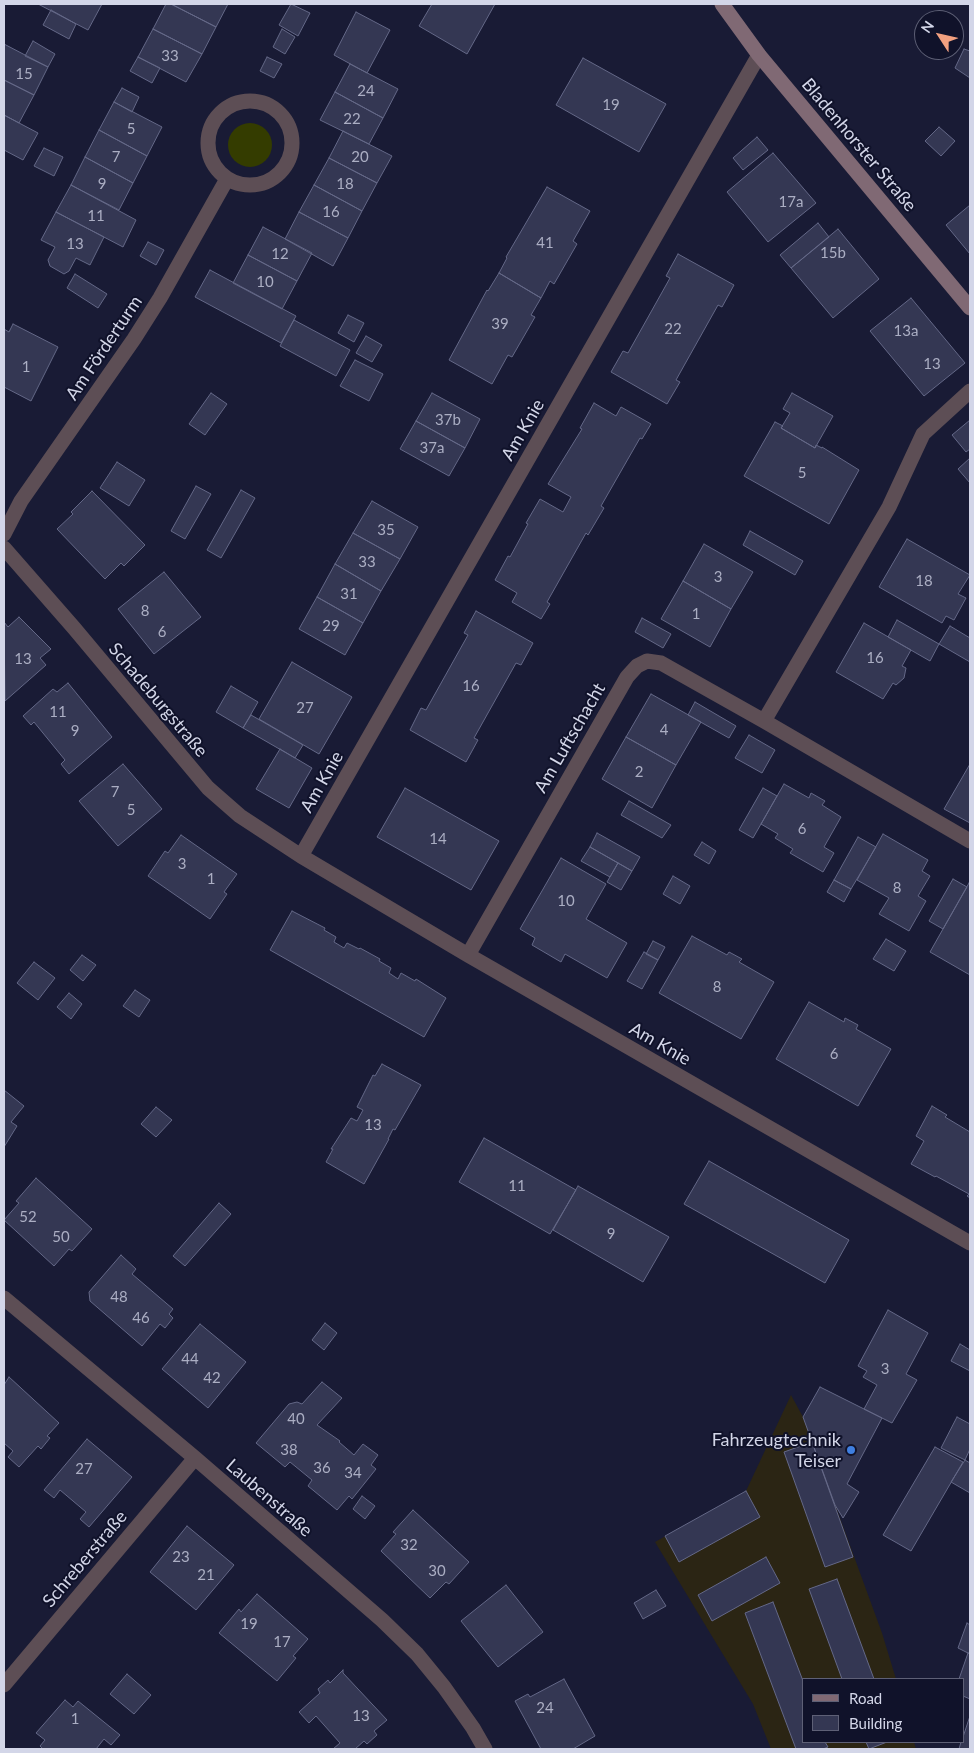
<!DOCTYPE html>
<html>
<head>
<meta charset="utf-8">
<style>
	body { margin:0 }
	#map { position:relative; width:974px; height:1753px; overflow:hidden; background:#191b35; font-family:Lato,sans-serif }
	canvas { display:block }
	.frame { position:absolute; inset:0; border:5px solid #d3d6e8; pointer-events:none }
	.legend { position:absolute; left:802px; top:1678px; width:162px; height:65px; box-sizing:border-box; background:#10122a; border:1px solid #5e6076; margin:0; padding:6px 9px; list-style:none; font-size:15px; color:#d3d6e8 }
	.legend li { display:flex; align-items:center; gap:10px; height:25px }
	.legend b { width:25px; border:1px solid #5e6076 }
	.north { position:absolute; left:914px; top:10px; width:50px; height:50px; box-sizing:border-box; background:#10122a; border:1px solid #5e6076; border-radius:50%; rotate:305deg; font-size:14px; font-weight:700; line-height:20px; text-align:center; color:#d3d6e8 }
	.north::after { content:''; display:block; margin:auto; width:18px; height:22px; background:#f2a080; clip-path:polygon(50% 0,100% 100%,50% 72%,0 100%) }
</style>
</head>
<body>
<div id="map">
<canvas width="974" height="1753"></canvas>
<div class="frame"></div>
<ul class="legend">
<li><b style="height:6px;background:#806974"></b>Road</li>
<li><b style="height:14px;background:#343753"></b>Building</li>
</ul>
<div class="north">N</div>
</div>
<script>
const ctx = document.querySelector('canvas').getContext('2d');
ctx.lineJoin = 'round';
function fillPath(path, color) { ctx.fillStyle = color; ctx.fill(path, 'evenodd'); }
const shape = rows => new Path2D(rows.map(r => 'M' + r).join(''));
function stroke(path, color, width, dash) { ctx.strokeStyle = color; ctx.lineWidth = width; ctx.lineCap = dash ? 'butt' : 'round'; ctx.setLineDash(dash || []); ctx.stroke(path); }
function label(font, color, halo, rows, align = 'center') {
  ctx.font = font + ' Lato,sans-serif'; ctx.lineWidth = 4; ctx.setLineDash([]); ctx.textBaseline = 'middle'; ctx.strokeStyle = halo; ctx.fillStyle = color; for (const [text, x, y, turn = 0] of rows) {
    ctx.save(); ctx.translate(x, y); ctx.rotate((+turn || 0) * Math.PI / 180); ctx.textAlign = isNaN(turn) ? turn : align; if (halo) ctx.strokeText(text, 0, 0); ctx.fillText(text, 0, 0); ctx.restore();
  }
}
fillPath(shape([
	[791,1395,803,1417,882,1633,896,1679,803,1679,803,1742,914,1742,916,1749,771,1749,753,1704,655,1542,746,1491]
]), '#2b2514');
fillPath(shape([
	'228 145a22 22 0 1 1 44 0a22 22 0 1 1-44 0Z'
]), '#343c00');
const building = shape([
	[38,4,102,4,88,30,38,4],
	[166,4,171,4,216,27,202,54,153,29,166,4],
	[171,4,228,4,216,27,171,4],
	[291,4,310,13,298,36,279,25,291,4],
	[432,4,495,4,467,54,419,26,432,4],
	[51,10,76,24,69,39,43,25,51,10],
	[356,12,390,30,367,73,334,55,356,12],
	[153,29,202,54,186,82,138,57,153,29],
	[282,29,295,37,285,54,273,47,282,29],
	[33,41,55,54,48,67,25,56,33,41],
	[4,44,48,67,34,95,4,80,4,44],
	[964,49,970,51,970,78,955,68,964,49],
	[138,57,160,68,152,83,130,71,138,57],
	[267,57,282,64,274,78,260,71,267,57],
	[583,58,666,104,639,152,556,105,583,58],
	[350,64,398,89,383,118,335,92,350,64],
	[4,80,34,95,19,123,4,115,4,80],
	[122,88,139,97,132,112,114,102,122,88],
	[335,92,383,118,369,144,320,120,335,92],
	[114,102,162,127,147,156,99,130,114,102],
	[4,115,38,133,23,160,4,150,4,115],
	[939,127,955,141,941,156,925,141,939,127],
	[99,130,147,156,133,183,85,157,99,130],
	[343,131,392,156,377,183,329,158,343,131],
	[757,137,768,150,743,170,733,158,757,137],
	[44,148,63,157,54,176,34,166,44,148],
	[773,153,816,203,768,242,727,192,773,153],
	[85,157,133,183,119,210,71,185,85,157],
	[329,158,377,183,362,211,314,185,329,158],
	[71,185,136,220,123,247,56,212,71,185],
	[314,185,362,211,348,238,299,212,314,185],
	[547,187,590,211,573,241,577,244,554,284,550,281,541,298,499,273,507,258,506,257,547,187],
	[970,205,970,254,946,225,970,205],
	[56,212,104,237,90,265,76,258,69,271,64,274,50,266,48,260,55,247,41,240,56,212],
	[299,212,348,238,333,266,285,239,299,212],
	[818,223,829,237,791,268,780,255,818,223],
	[263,227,312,253,297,281,248,255,263,227],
	[838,229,879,279,833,318,791,268,838,229],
	[148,242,164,250,156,265,140,256,148,242],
	[678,254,734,285,722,307,718,305,676,380,680,382,667,404,611,372,623,351,628,353,670,278,666,276,678,254],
	[248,255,297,281,282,309,233,283,248,255],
	[210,270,296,316,281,343,195,297,210,270],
	[499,273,541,298,531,315,535,317,512,357,508,355,492,384,449,360,487,290,488,291,499,273],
	[75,274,107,294,98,308,67,288,75,274],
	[911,298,965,363,924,396,870,331,911,298],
	[348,315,364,323,354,342,338,333,348,315],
	[294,320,350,350,336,376,280,346,294,320],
	[13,324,58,347,31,401,4,387,4,329,9,332,13,324],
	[366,336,382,345,372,362,356,353,366,336],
	[355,360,383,374,369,401,340,386,355,360],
	[211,393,227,404,205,435,189,424,211,393],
	[432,393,480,419,465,448,416,421,432,393],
	[792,393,833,416,815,448,781,428,790,413,783,409,792,393],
	[594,403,616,416,621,407,651,424,642,439,640,438,601,506,604,508,588,535,586,533,547,602,550,604,541,619,512,602,517,593,495,580,508,556,510,557,528,524,526,523,540,499,563,512,571,497,548,484,582,429,580,428,594,403],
	[970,420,970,449,966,452,952,435,970,420],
	[416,421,465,448,449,476,400,449,416,421],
	[775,422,783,426,781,428,815,448,816,445,822,448,822,447,859,470,829,524,744,476,775,422],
	[970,458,970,483,958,469,970,458],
	[117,462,145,480,129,506,100,488,117,462],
	[196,486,211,494,185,539,171,531,196,486],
	[241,490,255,498,221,558,207,550,241,490],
	[92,491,145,545,124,566,121,563,105,579,57,529,73,514,71,512,92,491],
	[372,501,418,527,400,559,353,533,372,501],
	[750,531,803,561,795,575,743,545,750,531],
	[353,533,400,559,381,591,335,564,353,533],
	[907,539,970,575,958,594,966,598,954,620,946,616,942,623,879,587,907,539],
	[704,544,753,572,731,609,683,581,704,544],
	[335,564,381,591,363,623,317,597,335,564],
	[164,572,201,617,154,654,118,609,164,572],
	[683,581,731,609,710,647,661,619,683,581],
	[317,597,363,623,345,655,299,629,317,597],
	[476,611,533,643,521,665,516,663,474,738,478,740,466,762,410,730,421,708,426,710,468,635,464,633,476,611],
	[19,617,51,649,40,658,46,665,5,701,4,622,8,627,19,617],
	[642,618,671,634,663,648,635,632,642,618],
	[897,620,939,644,930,661,888,637,897,620],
	[864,623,911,650,902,666,906,668,904,678,896,685,893,683,883,699,836,672,864,623],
	[950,626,970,638,970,662,939,644,950,626],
	[292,662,352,697,319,754,259,719,292,662],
	[68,683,112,737,69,774,61,764,65,760,34,722,31,725,23,716,53,689,57,692,68,683],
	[231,686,258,702,243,728,216,712,231,686],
	[651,694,701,722,676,765,626,737,651,694],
	[695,702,736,726,729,738,688,715,695,702],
	[251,715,303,745,295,758,243,728,251,715],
	[749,735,775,750,762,773,735,758,749,735],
	[626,737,676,765,652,808,602,779,626,737],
	[280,749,312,768,289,808,256,789,280,749],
	[123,764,162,809,118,846,79,801,123,764],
	[970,764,970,823,944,809,970,764],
	[784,784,809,798,811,793,825,801,822,805,841,817,824,847,834,853,823,872,790,853,793,849,775,838,778,834,761,824,784,784],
	[405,788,499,841,471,890,377,837,405,788],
	[763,788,777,796,753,838,739,830,763,788],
	[629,801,671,825,662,838,621,815,629,801],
	[597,833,640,857,632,871,590,847,597,833],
	[883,834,928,860,922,871,930,876,918,896,926,901,909,931,879,914,889,898,857,880,883,834],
	[181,835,237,874,224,892,227,894,210,919,148,876,165,851,168,853,181,835],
	[858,837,876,847,851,889,834,880,858,837],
	[702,842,716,851,709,864,694,855,702,842],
	[590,847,618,863,610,877,581,861,590,847],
	[561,858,606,884,586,919,627,943,607,978,565,954,561,962,532,945,535,938,520,929,561,858],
	[618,863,632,871,621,890,607,882,618,863],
	[673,876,690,886,680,904,663,894,673,876],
	[953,879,967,887,943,929,929,921,953,879],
	[834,880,851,889,844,902,827,892,834,880],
	[969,883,970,884,970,975,930,952,969,883],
	[292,911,325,928,324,930,336,937,334,942,344,948,347,943,359,949,360,948,380,959,379,961,391,968,389,973,398,979,401,973,415,981,416,979,446,998,424,1037,270,950,292,911],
	[692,936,727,955,729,952,742,959,739,962,774,982,741,1039,659,993,692,936],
	[886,939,906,951,894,971,873,959,886,939],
	[653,941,665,947,658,960,646,954,653,941],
	[644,952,658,960,642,989,627,981,644,952],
	[82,955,96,965,83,981,70,970,82,955],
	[34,962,55,978,38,1000,17,983,34,962],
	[135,990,150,1000,139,1017,123,1006,135,990],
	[69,993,82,1004,71,1019,57,1007,69,993],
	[809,1002,844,1022,845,1018,858,1025,856,1029,891,1049,858,1106,776,1059,809,1002],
	[382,1064,421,1085,395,1130,393,1129,388,1139,389,1139,364,1184,326,1162,333,1149,331,1149,351,1118,357,1121,363,1110,357,1107,373,1075,375,1076,382,1064],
	[4,1090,24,1106,11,1122,17,1126,4,1147,4,1090],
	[932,1106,947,1115,945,1117,970,1132,970,1198,967,1196,969,1194,936,1176,935,1177,911,1164,924,1141,916,1136,932,1106],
	[156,1107,172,1120,156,1137,141,1124,156,1107],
	[484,1138,576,1190,550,1234,459,1182,484,1138],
	[709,1161,849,1240,825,1283,684,1204,709,1161],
	[36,1178,92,1229,72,1251,69,1249,54,1266,4,1220,19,1203,16,1201,36,1178],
	[578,1186,669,1237,643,1282,553,1230,578,1186],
	[219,1203,231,1214,185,1266,173,1256,219,1203],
	[121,1255,136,1269,132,1274,173,1309,169,1314,173,1318,165,1328,160,1324,142,1346,90,1301,89,1292,121,1255],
	[888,1310,928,1333,906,1374,917,1380,892,1423,864,1409,877,1385,863,1377,867,1371,858,1366,888,1310],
	[325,1323,337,1333,324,1350,312,1340,325,1323],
	[200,1324,246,1362,208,1408,162,1369,200,1324],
	[960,1344,970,1350,970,1371,951,1361,960,1344],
	[9,1377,59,1423,47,1436,50,1438,41,1449,38,1446,19,1467,8,1457,13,1451,4,1443,4,1385,9,1377],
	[322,1382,342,1398,317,1425,340,1441,339,1442,354,1455,363,1444,378,1455,371,1465,376,1469,352,1499,349,1496,337,1510,308,1486,312,1480,290,1462,285,1467,256,1443,289,1404,297,1402,302,1404,322,1382],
	[820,1387,882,1418,847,1484,859,1492,843,1518,835,1505,803,1417,820,1387],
	[957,1417,970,1424,970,1449,965,1460,941,1448,957,1417],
	[87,1439,132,1477,89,1527,80,1519,86,1512,60,1490,54,1498,44,1490,87,1439],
	[812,1442,853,1557,825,1567,784,1452,812,1442],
	[935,1447,963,1462,911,1551,883,1535,935,1447],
	[965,1460,970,1463,970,1493,951,1482,965,1460],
	[746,1491,760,1517,679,1562,665,1536,746,1491],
	[362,1496,375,1506,365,1519,353,1509,362,1496],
	[413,1510,469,1562,449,1584,446,1582,430,1598,381,1551,396,1534,393,1532,413,1510],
	[187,1526,234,1565,196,1610,150,1572,187,1526],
	[766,1557,780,1583,712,1621,698,1595,766,1557],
	[837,1579,874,1679,842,1679,809,1589,837,1579],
	[506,1585,543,1632,498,1667,461,1621,506,1585],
	[656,1590,666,1606,643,1619,634,1603,656,1590],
	[257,1594,308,1639,293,1656,296,1658,277,1681,219,1633,239,1609,241,1612,257,1594],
	[773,1602,803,1681,803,1742,825,1742,828,1747,823,1749,796,1749,745,1613,773,1602],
	[967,1623,970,1625,970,1654,958,1648,967,1623],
	[968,1653,970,1654,970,1699,963,1696,963,1679,959,1679,968,1653],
	[343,1670,343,1673,387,1720,374,1731,377,1735,367,1744,364,1741,355,1749,333,1749,340,1743,316,1716,309,1723,299,1712,320,1693,318,1689,328,1680,330,1683,343,1670],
	[127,1674,151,1695,134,1714,110,1694,127,1674],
	[564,1679,595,1736,573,1749,541,1749,515,1701,528,1694,530,1697,564,1679],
	[65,1700,73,1707,78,1701,120,1735,111,1745,104,1739,96,1749,43,1749,40,1746,45,1740,36,1733,65,1700],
	[970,1716,970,1749,959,1749,961,1742,963,1742,963,1737,970,1716],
	[866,1742,887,1742,869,1749,866,1742]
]);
fillPath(building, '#343753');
stroke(building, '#646887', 1);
stroke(shape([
	'208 143a42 42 0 1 1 84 0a42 42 0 1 1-84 0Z',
	[4,534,21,501,134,339,160,298,227,179],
	[4,548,74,628,208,788,240,816,301,856,468,955,970,1243],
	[764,721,889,507,923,434,970,391],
	[301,856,759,55],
	[468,955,627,677,637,666,647,661,661,663,764,721,970,841],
	[4,1298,195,1458,382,1620,417,1654,444,1687,473,1728,485,1749],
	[4,1685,195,1458]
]), '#5d4e55', 15);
stroke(shape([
	[722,4,759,55,970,308]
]), '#806974', 15);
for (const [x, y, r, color] of [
	[851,1450,5,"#3f7fe0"]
]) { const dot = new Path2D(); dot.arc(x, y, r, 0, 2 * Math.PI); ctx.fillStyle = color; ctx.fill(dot); stroke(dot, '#10122a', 2); }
label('15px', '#abaec3', null, [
	["33",170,56],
	["15",24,74],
	["24",366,91],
	["19",611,105],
	["22",352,119],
	["5",131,129],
	["7",116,157],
	["20",360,157],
	["9",102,184],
	["18",345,184],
	["17a",791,202],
	["16",331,212],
	["11",96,216],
	["41",545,243],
	["13",75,244],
	["15b",833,253],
	["12",280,254],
	["10",265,282],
	["39",500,324],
	["22",673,329],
	["13a",906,331],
	["13",932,364],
	["1",26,367],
	["37b",448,420],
	["37a",432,448],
	["5",802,473],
	["35",386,530],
	["33",367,562],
	["3",718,577],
	["18",924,581],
	["31",349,594],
	["8",145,611],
	["1",696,614],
	["29",331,626],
	["6",162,632],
	["16",875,658],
	["13",23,659],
	["16",471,686],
	["27",305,708],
	["11",58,712],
	["4",664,730],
	["9",75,731],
	["2",639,772],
	["7",115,792],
	["5",131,810],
	["6",802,829],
	["14",438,839],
	["3",182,864],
	["1",211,879],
	["8",897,888],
	["10",566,901],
	["8",717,987],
	["6",834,1054],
	["13",373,1125],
	["11",517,1186],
	["52",28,1217],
	["9",611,1234],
	["50",61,1237],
	["48",119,1297],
	["46",141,1318],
	["44",190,1359],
	["3",885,1369],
	["42",212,1378],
	["40",296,1419],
	["38",289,1450],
	["36",322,1468],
	["27",84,1469],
	["34",353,1473],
	["32",409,1545],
	["23",181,1557],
	["30",437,1571],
	["21",206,1575],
	["19",249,1624],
	["17",282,1642],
	["24",545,1708],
	["13",361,1716],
	["1",75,1719]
]);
label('18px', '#d3d6e8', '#10122a', [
	["Bladenhorster Straße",859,145,50],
	["Am Förderturm",104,348,-56],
	["Am Knie",523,430,-60],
	["Schadeburgstraße",158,700,50],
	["Am Luftschacht",570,738,-60],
	["Am Knie",322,782,-60],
	["Am Knie",660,1044,30],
	["Laubenstraße",269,1498,41],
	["Schreberstraße",85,1559,-50]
]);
label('18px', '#d3d6e8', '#10122a', [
	["Fahrzeugtechnik",841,1440],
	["Teiser",841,1461]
], 'right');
</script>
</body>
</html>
